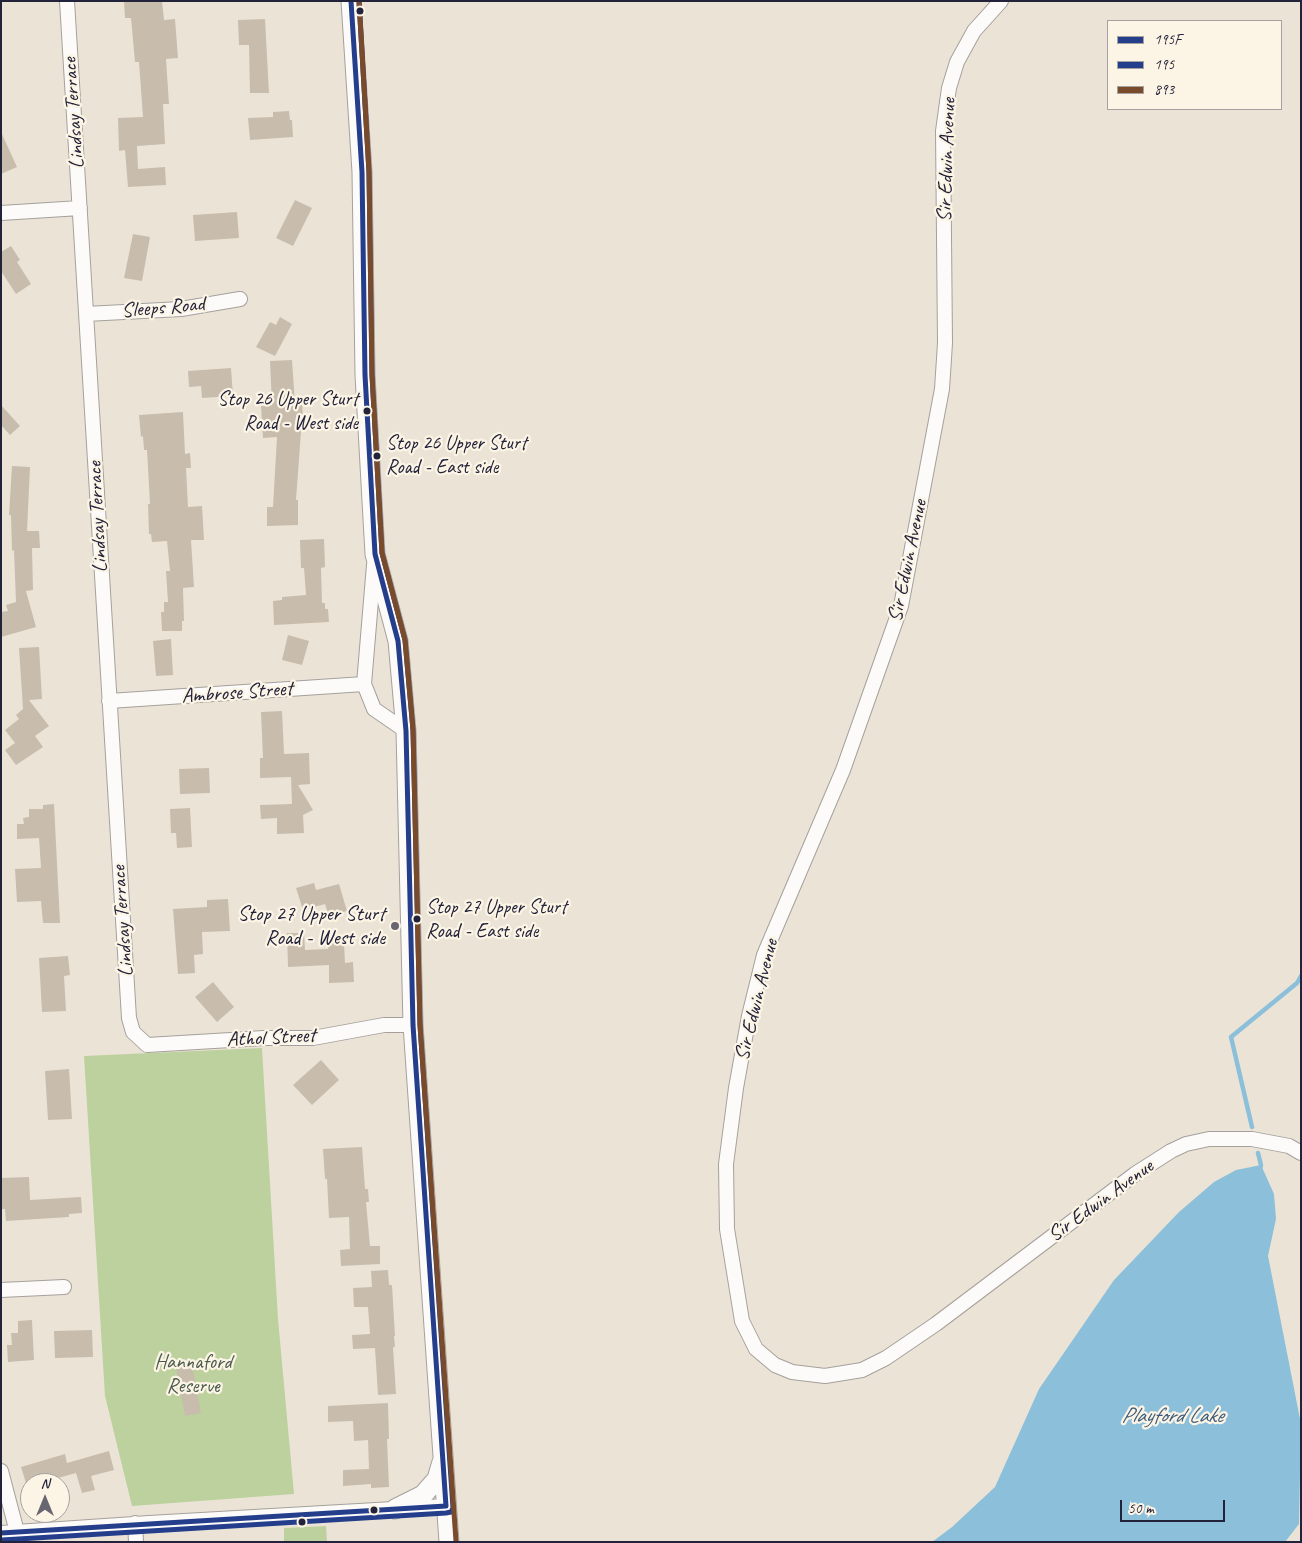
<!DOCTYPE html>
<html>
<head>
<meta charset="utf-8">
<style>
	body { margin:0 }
	#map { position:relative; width:1302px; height:1543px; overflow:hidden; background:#ebe4d6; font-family:Caveat,sans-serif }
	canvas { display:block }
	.frame { position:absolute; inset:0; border:2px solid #22223b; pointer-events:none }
	.legend { position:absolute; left:1107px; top:20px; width:175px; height:90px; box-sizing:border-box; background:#fcf5e5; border:1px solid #a5a1a1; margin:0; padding:6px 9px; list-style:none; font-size:15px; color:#22223b }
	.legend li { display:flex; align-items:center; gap:10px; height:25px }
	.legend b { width:25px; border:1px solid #a5a1a1 }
	.north { position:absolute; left:20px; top:1473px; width:50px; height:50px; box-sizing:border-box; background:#fcf5e5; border:1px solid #a5a1a1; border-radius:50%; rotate:0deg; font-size:14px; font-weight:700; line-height:20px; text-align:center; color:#22223b }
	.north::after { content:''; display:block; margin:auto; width:18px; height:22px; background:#686671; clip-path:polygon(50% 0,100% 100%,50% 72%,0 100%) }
	.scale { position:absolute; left:1120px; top:1500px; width:105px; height:22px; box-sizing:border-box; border:2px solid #22223b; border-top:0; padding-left:6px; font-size:15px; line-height:18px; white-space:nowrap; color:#22223b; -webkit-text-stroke:4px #fcf5e5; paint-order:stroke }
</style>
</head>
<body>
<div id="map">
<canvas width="1302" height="1543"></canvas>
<div class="frame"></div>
<ul class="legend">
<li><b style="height:6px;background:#243e8c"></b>195F</li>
<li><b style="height:6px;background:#243e8c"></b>195</li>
<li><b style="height:6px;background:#7a4b2a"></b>893</li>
</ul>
<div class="north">N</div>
<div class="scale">50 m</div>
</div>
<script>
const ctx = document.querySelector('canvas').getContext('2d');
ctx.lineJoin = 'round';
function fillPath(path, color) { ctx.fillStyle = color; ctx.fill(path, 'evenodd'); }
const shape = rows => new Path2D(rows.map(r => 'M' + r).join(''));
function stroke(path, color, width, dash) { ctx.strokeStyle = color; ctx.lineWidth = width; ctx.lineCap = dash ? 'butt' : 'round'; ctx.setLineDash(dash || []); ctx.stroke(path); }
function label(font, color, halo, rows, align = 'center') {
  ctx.font = font + ' Caveat,sans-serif'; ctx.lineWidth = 4.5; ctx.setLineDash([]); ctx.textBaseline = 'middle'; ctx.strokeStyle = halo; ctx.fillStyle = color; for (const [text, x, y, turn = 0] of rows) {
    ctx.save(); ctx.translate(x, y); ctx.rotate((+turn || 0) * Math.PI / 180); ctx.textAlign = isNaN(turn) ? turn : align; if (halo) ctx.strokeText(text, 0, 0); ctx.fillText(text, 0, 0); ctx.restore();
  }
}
fillPath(shape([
	[262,1048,278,1319,294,1494,132,1506,105,1396,84,1056],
	[326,1526,327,1542,284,1542,284,1528]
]), '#bcd19e');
fillPath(shape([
	[1261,1165,1274,1194,1276,1219,1268,1256,1301,1424,1299,1524,1285,1542,932,1542,952,1527,995,1487,1039,1389,1114,1280,1179,1212,1214,1182,1236,1170]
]), '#8cbfda');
stroke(shape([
	[1252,1127,1231,1037,1297,983,1301,976],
	[1258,1153,1261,1165,1260,1169]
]), '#8cbfda', 4.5);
fillPath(shape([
	[124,1,162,1,164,20,175,19,178,58,166,59,169,104,163,104,165,144,137,146,138,169,165,167,166,185,128,187,125,150,119,151,118,118,143,117,139,62,135,62,131,18,125,18],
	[265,19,269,93,250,93,249,45,239,45,238,20],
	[289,111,290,120,292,120,293,137,250,140,248,118,273,117,273,112],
	[1,132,17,167,1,174],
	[295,200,312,208,293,246,276,238],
	[237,212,239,238,195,241,193,215],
	[133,234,150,237,142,281,124,278],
	[11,246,20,260,17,262,31,284,16,294,1,271,1,252],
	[280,317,292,324,275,356,256,347,270,322,276,325],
	[292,360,295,404,302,404,303,418,300,418,301,432,296,500,298,500,298,525,267,526,267,507,273,507,277,437,263,438,261,406,272,405,270,361],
	[231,368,233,396,202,398,201,386,189,387,188,371],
	[1,405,20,426,10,435,1,425],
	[183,412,185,454,190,453,191,468,186,468,188,507,202,506,204,540,191,540,194,587,183,588,184,621,182,621,182,631,162,631,161,612,164,612,164,602,168,602,166,571,170,571,167,541,152,542,151,534,149,534,148,504,150,504,147,450,144,450,143,436,141,437,139,415],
	[12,466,30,467,27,531,39,531,40,548,32,548,33,590,26,591,36,627,1,637,1,612,8,611,6,605,16,602,14,550,12,551,11,515,9,515],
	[324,539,325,567,321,568,322,603,325,603,325,609,328,609,329,622,274,625,273,601,282,600,282,597,306,595,304,568,301,568,300,540],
	[288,635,309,641,302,665,282,660],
	[171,639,173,675,156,676,153,641],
	[39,647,42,699,29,700,49,726,35,736,43,747,16,765,5,750,15,743,5,730,19,719,16,715,23,709,19,648],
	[282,711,284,754,309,753,310,784,298,785,313,810,303,815,304,833,277,834,277,818,261,819,260,805,292,804,291,777,260,778,260,758,263,758,261,712],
	[209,768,210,793,180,794,179,769],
	[54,804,60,923,43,923,41,901,17,902,15,869,41,868,39,838,17,839,17,824,24,824,23,818,29,817,29,809,43,809,43,805],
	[190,808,192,847,177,848,176,833,171,833,170,809],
	[314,883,316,890,339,884,347,911,329,916,325,904,303,910,296,888],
	[228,899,230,931,202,932,203,954,194,955,195,973,178,974,173,909,207,907,207,900],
	[287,933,304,933,305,950,328,949,328,943,344,943,345,963,353,962,354,982,329,983,329,965,288,967],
	[68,956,70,975,64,976,66,1011,42,1012,39,958],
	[213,982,234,1007,217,1022,195,997],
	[321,1060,339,1080,312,1105,293,1085],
	[69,1069,72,1119,48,1120,45,1071],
	[362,1147,365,1189,368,1189,369,1202,366,1202,370,1246,380,1246,380,1264,341,1266,340,1250,350,1249,349,1217,329,1218,327,1179,325,1179,323,1149],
	[29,1177,30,1200,81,1197,82,1213,69,1214,69,1217,6,1221,5,1209,1,1209,1,1178],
	[388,1270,389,1285,392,1285,395,1336,394,1336,395,1347,393,1347,396,1394,378,1395,375,1348,353,1349,352,1335,370,1334,368,1307,354,1307,353,1288,372,1287,371,1271],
	[32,1320,34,1360,8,1362,7,1345,12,1345,11,1333,18,1333,18,1321],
	[92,1330,93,1357,55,1358,54,1331],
	[192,1365,201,1413,185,1416,176,1368],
	[388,1403,389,1439,387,1439,389,1487,371,1488,371,1484,343,1486,343,1470,369,1469,368,1440,354,1441,353,1421,328,1422,328,1406],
	[109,1451,114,1470,91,1476,95,1490,82,1493,76,1473,40,1483,26,1483,21,1467,65,1454,67,1463]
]), '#c8bcad');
const minor = shape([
	[67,1,129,1018,133,1032,147,1045,264,1038,313,1038,384,1025,413,1025],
	[1001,1,974,31,957,62,949,88,943,131,945,343,942,389,901,606,843,770,764,955,749,1016,736,1088,726,1164,727,1229,742,1321,756,1349,775,1365,792,1372,825,1376,862,1370,886,1358,936,1324,1135,1174,1171,1151,1186,1144,1209,1139,1252,1139,1289,1146,1301,1153],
	[1,213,80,208],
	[86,314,181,309,240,299],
	[364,684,374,709,406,731],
	[109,701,364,684,374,565],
	[1,1290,64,1287],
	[1,1471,17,1532],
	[135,1523,136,1542],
	[1,1533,149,1523,446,1506]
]);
const secondary = shape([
	[351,1,362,172,365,375,373,519,375,554,398,641,406,731,413,1025,449,1542],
	[395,1509,423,1495,437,1479,442,1462]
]);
stroke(minor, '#a5a09c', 16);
stroke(secondary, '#a5a09c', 21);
stroke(minor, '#fcfbf9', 14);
stroke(secondary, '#fcfbf9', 19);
stroke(shape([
	[351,1,362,172,365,375,375,554,398,641,406,731,413,1025,446,1506],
	[1,1533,446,1506]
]), '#243e8c', 5);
stroke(shape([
	[2,1540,446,1513,451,1512,453,1508,420,1025,413,730,405,640,382,553,372,375,369,172,359,1]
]), '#243e8c', 5);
stroke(shape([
	[359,1,369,172,372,375,382,553,405,640,413,730,420,1025,456,1541]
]), '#7a4b2a', 5);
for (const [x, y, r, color] of [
	[360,11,4.5,"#22223b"],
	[367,411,4.5,"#22223b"],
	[377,456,4.5,"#22223b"],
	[417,919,4.5,"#22223b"],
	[395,926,5,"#686671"],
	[374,1510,4.5,"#22223b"],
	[302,1522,4.5,"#22223b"]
]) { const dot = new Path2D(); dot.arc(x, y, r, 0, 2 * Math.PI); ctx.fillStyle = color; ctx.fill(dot); stroke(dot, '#fcf5e5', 2); }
label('20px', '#22223b', '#fcf5e5', [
	["Stop 26 Upper Sturt",358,400,"right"],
	["Road - West side",358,424,"right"],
	["Stop 26 Upper Sturt",386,444],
	["Road - East side",386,468],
	["Stop 27 Upper Sturt",426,908],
	["Road - East side",426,932]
], 'left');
label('21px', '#22223b', '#fcf5e5', [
	["Lindsay Terrace",74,113,-94],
	["Sir Edwin Avenue",947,160,-88],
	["Sleeps Road",163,308,-5],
	["Lindsay Terrace",98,517,-93],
	["Sir Edwin Avenue",908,561,-78],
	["Ambrose Street",237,693,-4],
	["Lindsay Terrace",123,921,-94],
	["Sir Edwin Avenue",757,1000,-76],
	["Athol Street",271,1038,-3],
	["Sir Edwin Avenue",1101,1201,-36]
]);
label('21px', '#22223b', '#fcf5e5', [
	["Stop 27 Upper Sturt",385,914],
	["Road - West side",385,938]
], 'right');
label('21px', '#4b5a4e', '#fcf5e5', [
	["Hannaford",193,1362],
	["Reserve",193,1386]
]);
label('italic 22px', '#3c5a7b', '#fcf5e5', [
	["Playford Lake",1172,1416]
]);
</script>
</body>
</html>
